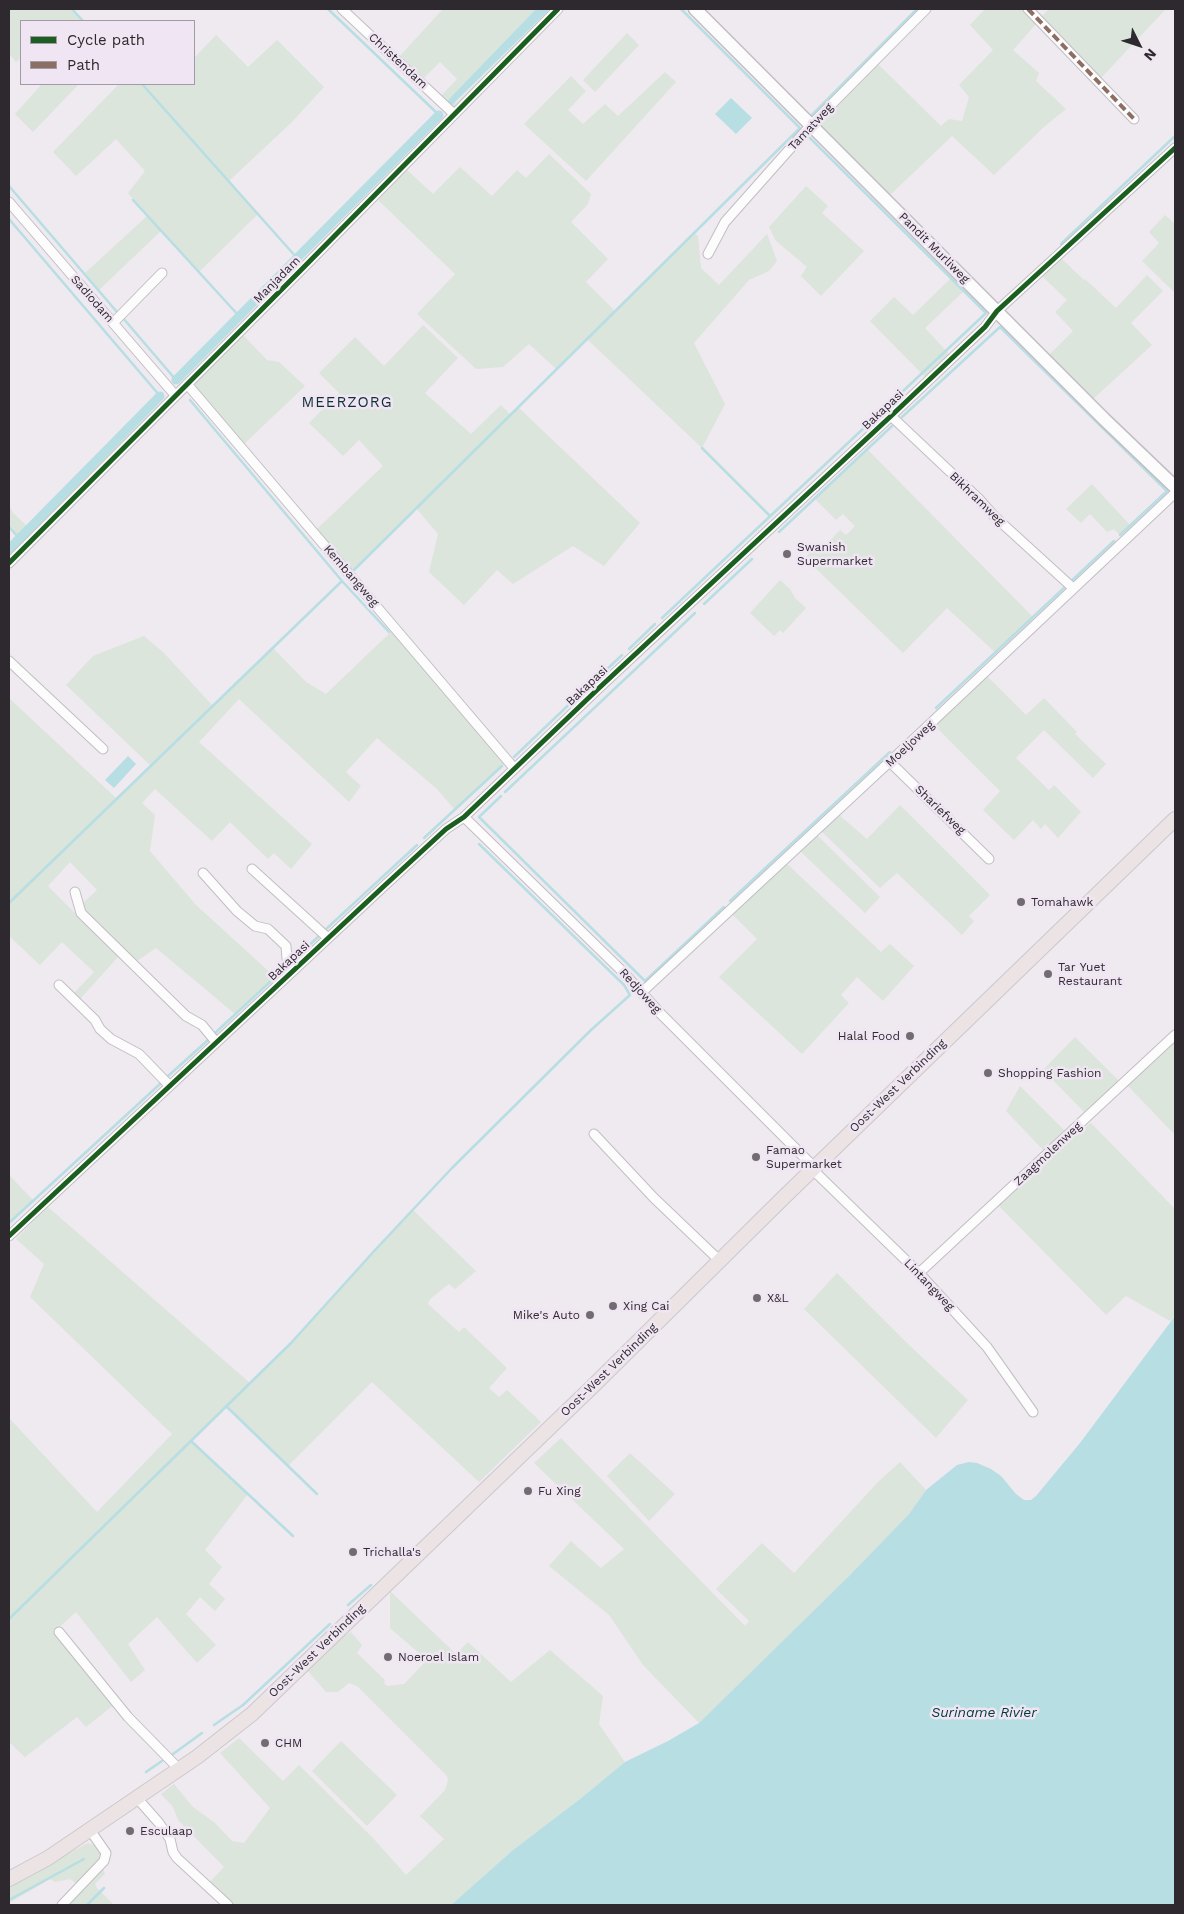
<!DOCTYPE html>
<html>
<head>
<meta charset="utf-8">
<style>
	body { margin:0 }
	#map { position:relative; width:1184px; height:1914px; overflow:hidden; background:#efe9f0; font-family:"Work Sans",sans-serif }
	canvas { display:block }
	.frame { position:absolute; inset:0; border:10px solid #2d292e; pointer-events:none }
	.legend { position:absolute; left:20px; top:20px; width:175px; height:65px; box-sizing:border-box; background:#f0e6f3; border:1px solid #a29aa4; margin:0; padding:6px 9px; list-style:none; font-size:15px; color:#2d292e }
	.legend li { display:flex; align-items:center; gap:10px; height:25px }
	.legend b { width:25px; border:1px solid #a29aa4 }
	.north { position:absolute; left:1114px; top:20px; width:50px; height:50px; -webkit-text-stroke:4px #f0e6f3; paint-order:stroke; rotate:131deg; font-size:14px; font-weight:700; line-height:20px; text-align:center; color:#2d292e }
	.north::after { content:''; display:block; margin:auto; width:18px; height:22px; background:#2d292e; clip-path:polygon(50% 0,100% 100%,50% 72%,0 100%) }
</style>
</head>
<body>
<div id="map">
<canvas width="1184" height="1914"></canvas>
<div class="frame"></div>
<ul class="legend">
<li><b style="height:6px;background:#1b5e20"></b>Cycle path</li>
<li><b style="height:6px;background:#8d6e63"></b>Path</li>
</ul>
<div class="north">N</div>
</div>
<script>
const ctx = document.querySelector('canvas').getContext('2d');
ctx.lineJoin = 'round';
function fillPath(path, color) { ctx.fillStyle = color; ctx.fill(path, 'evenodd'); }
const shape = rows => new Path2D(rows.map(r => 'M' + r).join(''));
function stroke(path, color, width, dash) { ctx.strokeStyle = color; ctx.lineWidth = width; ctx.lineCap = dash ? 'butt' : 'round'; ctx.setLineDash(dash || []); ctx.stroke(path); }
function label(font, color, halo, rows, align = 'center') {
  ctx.font = font + ' "Work Sans",sans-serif'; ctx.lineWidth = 5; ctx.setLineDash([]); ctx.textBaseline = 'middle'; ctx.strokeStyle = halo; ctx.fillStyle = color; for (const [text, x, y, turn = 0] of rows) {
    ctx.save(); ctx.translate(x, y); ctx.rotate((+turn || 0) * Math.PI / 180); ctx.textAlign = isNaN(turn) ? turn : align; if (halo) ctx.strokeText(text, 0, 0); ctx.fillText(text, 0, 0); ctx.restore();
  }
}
fillPath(shape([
	[9,9,72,9,83,21,21,21,21,58,16,62,9,54],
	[443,9,536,9,450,98,456,103,550,9,554,9,456,107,452,108,440,97,457,79,440,62,422,80,398,58],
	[985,9,1025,9,1038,22,1013,50,1039,73,1036,81,1066,109,1044,127,994,175,952,136,889,196,819,125,819,121,876,62,941,126,949,119,962,121,969,97,959,85,993,50,970,25],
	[1049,9,1166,9,1101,78,1041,17],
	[627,33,639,45,595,92,583,80],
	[216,35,248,67,277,40,324,87,292,122,229,181,258,214,199,272,161,231,99,290,85,273,147,216,128,193,145,171,116,139,76,176,53,152,119,84,194,84,194,55,195,57],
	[665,72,676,82,586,181,524,124,571,76,586,91,568,110,583,124,605,104,618,116],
	[42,84,79,84,33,132,15,114],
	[549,154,591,194,588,204,571,222,608,259,586,282,615,311,694,233,698,236,701,268,719,285,767,234,777,261,769,271,749,280,694,343,725,404,702,448,587,339,556,369,529,344,503,367,476,369,417,314,455,274,376,198,405,168,433,194,460,167,492,196,517,170,526,178],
	[806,186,828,206,822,213,864,251,821,296,801,276,807,267,776,241,769,227],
	[1165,215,1175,224,1175,293,1142,261,1159,243,1149,232],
	[1061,258,1084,280,1085,279,1116,308,1147,275,1163,291,1131,323,1152,345,1092,400,1048,356,1073,331,1055,312,1067,300,1042,276],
	[951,278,964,291,925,328,950,355,926,378,870,321,894,297,913,315],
	[423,325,458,358,425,393,471,434,501,405,510,414,518,407,640,523,604,566,573,546,513,584,497,570,464,605,429,572,438,534,416,508,352,572,316,530,383,466,359,440,343,456,309,423,339,393,319,373,355,337,384,366],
	[242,334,267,360,279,362,305,386,244,444,193,384],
	[868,450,1033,617,995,652,947,608,903,653,805,558,816,546,821,550,840,530,846,535,855,526,843,514,836,520,815,499],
	[1092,484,1130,525,1120,535,1114,529,1107,532,1090,514,1081,523,1066,509],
	[9,505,13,513,29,528,19,538,9,527],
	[780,580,790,589,795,598,806,608,783,633,780,630,774,636,750,613],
	[394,629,506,763,455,810,437,789,377,738,346,772,361,786,349,802,239,699,199,742,312,844,291,869,274,853,268,859,230,822,212,841,155,789,142,803,155,815,150,851,196,905,275,977,235,1014,156,948,134,963,85,915,82,904,97,890,70,862,48,886,118,957,80,999,74,993,94,972,62,942,40,965,9,936,9,698,116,798,150,765,66,685,93,656,144,636,164,653,212,705,272,647,306,682,326,694],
	[986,675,1026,715,1044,698,1077,732,1075,734,1106,764,1093,778,1044,730,1016,758,1049,790,1054,785,1081,812,1058,838,1045,824,1041,829,1033,820,1014,840,983,810,1000,791,934,725],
	[900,805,990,895,969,916,974,921,962,935,897,873,880,888,820,830,838,814,867,839],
	[816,834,880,897,865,913,799,850],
	[785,862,881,952,890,944,914,966,883,1001,857,977,841,995,849,1003,802,1054,719,977,757,939,730,912],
	[1075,1037,1120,1082,1087,1115,1043,1070],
	[1175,1040,1175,1135,1127,1085],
	[1020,1086,1067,1133,1046,1153,1006,1111],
	[1091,1123,1175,1209,1175,1316,1170,1321,1126,1296,1106,1315,997,1204,1071,1137],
	[9,1175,34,1201,9,1223],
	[48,1207,250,1383,291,1343,412,1209,476,1271,455,1289,449,1284,430,1299,428,1304,459,1332,464,1327,507,1368,489,1388,499,1397,507,1390,541,1422,479,1482,372,1382,288,1466,226,1407,191,1441,248,1494,205,1550,222,1567,209,1584,225,1599,215,1611,200,1597,186,1614,216,1645,197,1663,157,1617,128,1644,145,1670,131,1682,76,1612,55,1631,115,1704,86,1727,77,1717,25,1757,9,1742,9,1418,97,1512,172,1434,30,1297,44,1264,16,1239],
	[837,1273,910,1346,968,1400,936,1438,804,1309],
	[561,1438,745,1626,749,1621,716,1589,762,1543,794,1573,878,1482,900,1462,926,1490,909,1514,850,1575,699,1723,643,1665,609,1615,549,1566,571,1541,601,1568,624,1549,534,1463],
	[630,1453,675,1494,649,1521,607,1476],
	[390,1591,456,1654,468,1642,511,1682,550,1650,603,1696,599,1724,625,1762,580,1799,513,1850,451,1905,231,1905,208,1884,224,1867,178,1820,173,1807,161,1794,174,1784,193,1807,215,1823,232,1841,244,1843,270,1808,220,1753,239,1738,283,1781,299,1765,372,1837,406,1875,444,1839,420,1816,445,1790,448,1781,447,1776,357,1686,349,1683,338,1692,326,1692,307,1670,340,1638,351,1632,362,1645,357,1653,385,1680,384,1683,387,1686,404,1684,427,1660,390,1628],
	[341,1741,397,1795,367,1826,312,1771],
	[88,1843,98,1847,101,1851,100,1859,77,1884,70,1879,55,1882,50,1879,9,1903,9,1885],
	[102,1867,105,1874,95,1884,97,1888,114,1905,64,1905]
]), '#dbe5dc');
fillPath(shape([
	[536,9,550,9,452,105,448,101,450,98],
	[731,98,752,118,736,134,715,114],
	[128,756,136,764,114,788,105,780],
	[1175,1316,1175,1905,451,1905,513,1850,580,1799,625,1762,668,1741,699,1723,850,1575,909,1514,926,1490,957,1465,969,1462,977,1463,991,1469,1001,1476,1016,1494,1024,1500,1031,1500,1036,1496,1080,1443]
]), '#b6dee3');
stroke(shape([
	[72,9,83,21],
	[328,9,439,115],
	[142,84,297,258],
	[812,115,917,9],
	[9,186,117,312],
	[133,200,239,316],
	[9,219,160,396],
	[1061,244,1175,136],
	[123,318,176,380],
	[190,400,342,581,389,632],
	[902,417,1000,327,1167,491,1120,535],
	[702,448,770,516],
	[9,527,19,538],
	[779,532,892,426],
	[354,570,800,128,681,9],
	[704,604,752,559],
	[662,618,986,313,809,137],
	[629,649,655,624],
	[586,689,622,655],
	[936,708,1114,541],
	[514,757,579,695],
	[505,792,695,613],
	[501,796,479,817,645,981,724,907],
	[424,838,502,766],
	[730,901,890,752],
	[9,903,342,581],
	[324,931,417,845],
	[293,960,318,937],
	[214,1034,283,970],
	[167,1077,208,1040],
	[9,1223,160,1084],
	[226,1406,317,1494],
	[191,1441,293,1536],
	[348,1605,371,1585],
	[9,1619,291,1343,376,1249,452,1168,591,1030,630,995,624,985,479,844],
	[214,1725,243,1705,330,1624],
	[173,1754,202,1733],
	[146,1772,162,1761],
	[9,1900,84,1859],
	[87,1905,104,1888]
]), '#b6dee3', 2.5);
stroke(shape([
	[176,380,439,115],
	[9,549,160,396]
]), '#b6dee3', 9);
const street = shape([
	[342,9,454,114],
	[1028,9,1134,119],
	[9,202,175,395],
	[708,254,725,222,811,125,926,9],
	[113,323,162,273],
	[187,384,514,768],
	[891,416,979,499,994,516,1073,588],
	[9,563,304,267,558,9],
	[9,661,103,749],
	[890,762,989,859],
	[464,817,624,973,660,1013,814,1167],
	[252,869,328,938],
	[203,873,237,911,255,926,268,929,286,946,287,959,296,968],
	[75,892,81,913,186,1016,202,1025,216,1042],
	[59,985,95,1020,100,1029,111,1039,139,1054,169,1085],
	[642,992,898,754,1175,493],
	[594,1134,654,1198,720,1261],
	[812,1169,919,1273,987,1347,1033,1412],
	[9,1236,383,887,446,829,464,817,599,688,891,416,985,327,997,311,1175,148],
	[919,1273,1175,1035],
	[59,1632,128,1717,179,1769],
	[137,1798,159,1823,170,1839,173,1852,177,1858,228,1905],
	[62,1905,104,1861,106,1853,90,1830]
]);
const secondary = shape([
	[695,9,1104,419,1175,487]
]);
const primary = shape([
	[9,1879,48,1858,197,1757,252,1714,592,1387,782,1199,1175,819]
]);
stroke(street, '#c2bec3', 11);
stroke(secondary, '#c2bec3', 15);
stroke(primary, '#cbc8cc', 16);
stroke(street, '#fdfcfd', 9);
stroke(secondary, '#fdfcfd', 12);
stroke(primary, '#ece3e5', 14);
stroke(shape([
	[1028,9,1134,119]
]), '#8d6e63', 4, [8, 4]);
stroke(shape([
	[9,563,304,267,558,9],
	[9,1236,383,887,446,829,464,817,599,688,891,416,985,327,997,311,1175,148]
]), '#1b5e20', 5);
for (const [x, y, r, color] of [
	[787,554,5,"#716c72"],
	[1021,902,5,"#716c72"],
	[1048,974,5,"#716c72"],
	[910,1036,5,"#716c72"],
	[988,1073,5,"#716c72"],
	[756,1157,5,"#716c72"],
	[757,1298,5,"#716c72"],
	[613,1306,5,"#716c72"],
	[590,1315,5,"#716c72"],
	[528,1491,5,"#716c72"],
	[353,1552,5,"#716c72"],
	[388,1657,5,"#716c72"],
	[265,1743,5,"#716c72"],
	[130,1831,5,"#716c72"]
]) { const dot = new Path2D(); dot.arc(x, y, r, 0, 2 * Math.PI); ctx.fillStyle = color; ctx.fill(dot); stroke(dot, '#f0e6f3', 2); }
label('12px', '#2d292e', '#f0e6f3', [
	["Christendam",398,61,43],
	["Tamatweg",811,127,-47],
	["Pandit Murliweg",934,248,45],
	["Manjadam",277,280,-45],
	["Sadiodam",92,299,49],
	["Bakapasi",883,410,-43],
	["Bikhramweg",977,499,44],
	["Kembangweg",351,576,49],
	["Bakapasi",587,686,-43],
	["Moeljoweg",910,744,-43],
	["Shariefweg",940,810,44],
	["Bakapasi",289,961,-43],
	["Redjoweg",640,991,48],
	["Oost-West Verbinding",898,1086,-44],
	["Zaagmolenweg",1048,1154,-43],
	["Lintangweg",929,1285,46],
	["Oost-West Verbinding",609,1370,-44],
	["Oost-West Verbinding",317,1651,-44]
]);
label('12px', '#2d292e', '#f0e6f3', [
	["Swanish",797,547],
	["Supermarket",797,561],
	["Tomahawk",1031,902],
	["Tar Yuet",1058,967],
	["Restaurant",1058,981],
	["Halal Food",900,1036,"right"],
	["Shopping Fashion",998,1073],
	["Famao",766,1150],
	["Supermarket",766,1164],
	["X&L",767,1298],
	["Xing Cai",623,1306],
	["Mike's Auto",580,1315,"right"],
	["Fu Xing",538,1491],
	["Trichalla's",363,1552],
	["Noeroel Islam",398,1657],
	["CHM",275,1743],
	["Esculaap",140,1831]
], 'left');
label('italic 14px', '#00393d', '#f0e6f3', [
	["Suriname Rivier",984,1713]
]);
ctx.letterSpacing = '1px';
label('15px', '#0e3134', '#f0e6f3', [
	["MEERZORG",347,403]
]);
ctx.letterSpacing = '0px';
</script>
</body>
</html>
